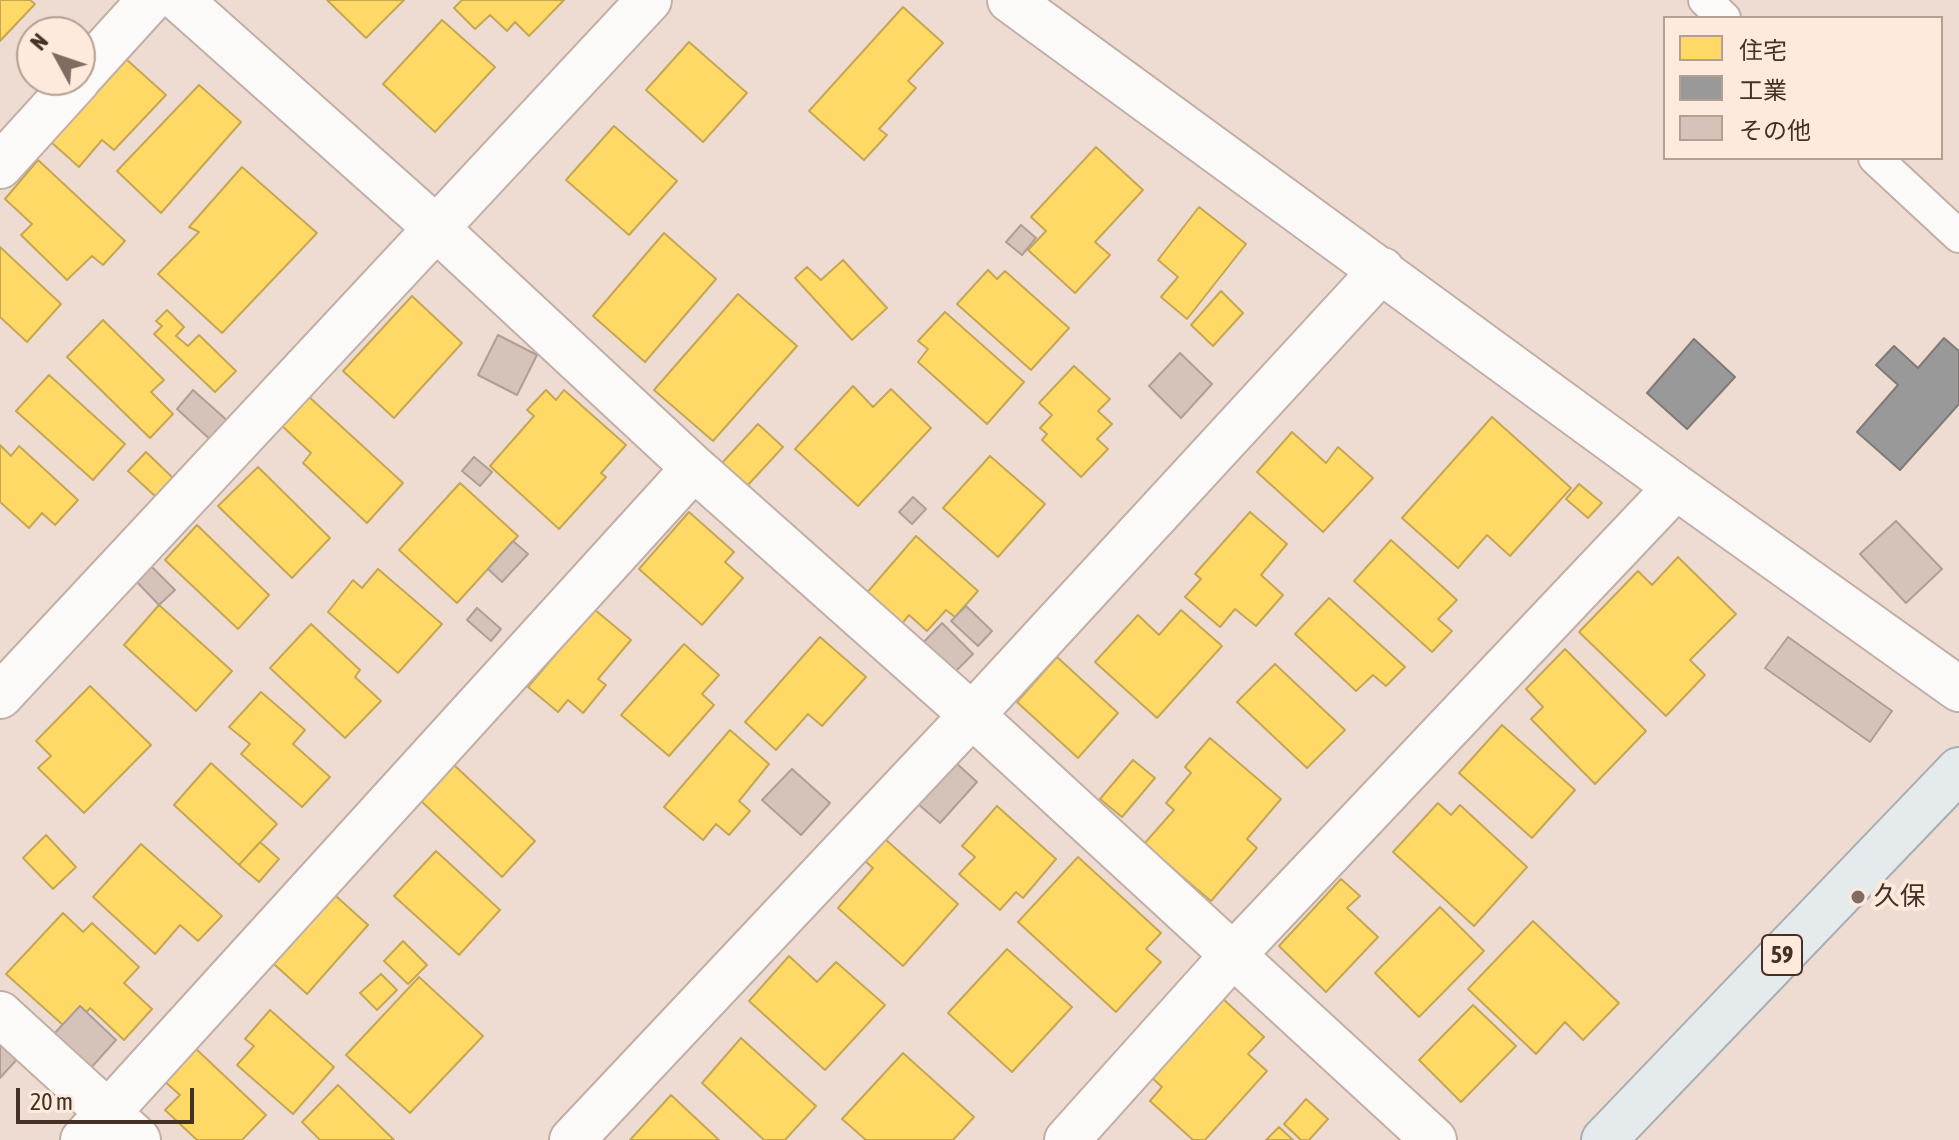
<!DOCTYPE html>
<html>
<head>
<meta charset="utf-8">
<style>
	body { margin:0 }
	#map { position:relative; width:1959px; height:1140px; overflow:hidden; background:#eedcd3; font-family:"Asap Condensed","Noto Sans JP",sans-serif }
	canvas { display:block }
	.legend { position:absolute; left:1663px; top:16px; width:280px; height:144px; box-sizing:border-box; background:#fee9dd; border:2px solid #b49f93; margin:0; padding:10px 14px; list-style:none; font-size:24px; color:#443025 }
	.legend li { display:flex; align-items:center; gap:16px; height:40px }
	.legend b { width:40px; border:2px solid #b49f93 }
	.north { position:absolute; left:16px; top:16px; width:80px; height:80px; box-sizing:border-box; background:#fee9dd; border:2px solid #b49f93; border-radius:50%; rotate:310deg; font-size:22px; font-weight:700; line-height:32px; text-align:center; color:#443025 }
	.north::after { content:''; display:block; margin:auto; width:28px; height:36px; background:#806c62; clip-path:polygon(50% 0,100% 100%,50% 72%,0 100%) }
	.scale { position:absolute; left:16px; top:1088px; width:178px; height:36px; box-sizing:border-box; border:4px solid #443025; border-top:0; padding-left:10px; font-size:24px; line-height:28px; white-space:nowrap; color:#443025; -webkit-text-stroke:6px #fee9dd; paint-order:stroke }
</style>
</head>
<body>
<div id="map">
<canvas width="1959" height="1140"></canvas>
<ul class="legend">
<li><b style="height:22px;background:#ffd966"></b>住宅</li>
<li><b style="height:22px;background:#999"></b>工業</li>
<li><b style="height:22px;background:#d5c3b9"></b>その他</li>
</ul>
<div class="north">N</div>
<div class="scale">20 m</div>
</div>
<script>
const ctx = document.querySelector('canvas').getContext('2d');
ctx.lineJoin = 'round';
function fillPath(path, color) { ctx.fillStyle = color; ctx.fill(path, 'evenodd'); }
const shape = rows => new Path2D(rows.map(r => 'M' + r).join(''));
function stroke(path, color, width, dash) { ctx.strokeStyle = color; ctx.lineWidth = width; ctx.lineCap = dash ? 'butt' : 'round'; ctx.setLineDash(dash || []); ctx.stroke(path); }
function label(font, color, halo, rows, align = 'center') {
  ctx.font = font + ' "Asap Condensed","Noto Sans JP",sans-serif'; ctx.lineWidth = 8; ctx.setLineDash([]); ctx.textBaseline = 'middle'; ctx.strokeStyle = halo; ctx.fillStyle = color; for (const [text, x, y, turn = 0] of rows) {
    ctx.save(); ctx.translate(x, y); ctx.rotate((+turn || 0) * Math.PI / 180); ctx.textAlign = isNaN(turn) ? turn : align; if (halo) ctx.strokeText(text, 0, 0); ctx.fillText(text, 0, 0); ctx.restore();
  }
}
const homes = shape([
	[0,0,30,0,35,4,0,41,0,0],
	[327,0,404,0,366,38,327,0],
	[462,0,564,0,529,36,515,22,507,31,490,15,475,29,454,8,462,0],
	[903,7,943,43,908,81,916,88,879,129,887,135,864,160,809,111,903,7],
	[442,20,495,67,435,132,383,84,442,20],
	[689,42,747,93,703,142,646,90,689,42],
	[126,59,166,95,114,150,102,140,79,167,51,142,126,59],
	[199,85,241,122,161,213,117,171,199,85],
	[614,126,677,181,629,235,566,180,614,126],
	[1096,147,1143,190,1095,242,1110,255,1075,293,1028,250,1046,231,1031,217,1096,147],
	[38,160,125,241,103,265,92,256,67,280,21,235,32,224,5,199,38,160],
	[242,167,317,233,222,333,158,274,199,232,189,227,242,167],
	[1199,207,1246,244,1187,319,1161,297,1178,277,1158,260,1199,207],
	[664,233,716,279,645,362,593,316,664,233],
	[0,247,61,304,27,342,0,317,0,247],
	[843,260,887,308,852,340,795,278,807,267,821,280,843,260],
	[988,270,997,279,1005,271,1069,328,1031,370,957,304,988,270],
	[1221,291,1243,313,1213,346,1191,325,1221,291],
	[738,294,797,346,713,441,654,390,738,294],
	[412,296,462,343,394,418,343,371,412,296],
	[167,310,184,327,176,336,188,346,199,335,236,371,215,392,154,334,162,326,156,321,167,310],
	[945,312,1024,382,987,424,918,362,928,349,918,341,945,312],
	[103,320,164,380,151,392,173,414,150,438,67,357,103,320],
	[1074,366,1110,399,1098,411,1112,424,1097,439,1108,449,1081,477,1042,440,1047,434,1040,428,1052,415,1039,403,1074,366],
	[49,375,125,444,93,480,16,411,49,375],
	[853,386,873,407,891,389,931,428,858,506,795,449,853,386],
	[546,390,556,400,564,390,626,445,601,473,606,477,559,529,490,466,534,416,527,410,546,390],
	[307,395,403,483,367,523,303,463,311,453,280,424,307,395],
	[1492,417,1571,488,1510,556,1487,535,1458,568,1402,518,1492,417],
	[758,424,783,447,747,486,722,463,758,424],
	[1292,432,1326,463,1338,447,1373,478,1323,532,1257,472,1292,432],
	[0,445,11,456,19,446,78,500,55,525,42,513,29,528,0,502,0,445],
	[146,452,173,478,156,497,128,471,146,452],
	[990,456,1045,504,998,557,943,508,990,456],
	[258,467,330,538,292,578,218,506,258,467],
	[460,483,518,536,457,603,399,550,460,483],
	[1579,484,1602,503,1588,518,1566,499,1579,484],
	[689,512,734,552,725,562,743,578,702,625,639,569,689,512],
	[1250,512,1287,544,1261,575,1283,595,1256,626,1235,609,1220,627,1185,597,1201,579,1195,574,1250,512],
	[197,525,269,595,238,629,165,560,197,525],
	[916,536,978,591,955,617,946,610,927,631,909,615,900,626,865,595,916,536],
	[1391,540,1457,600,1438,619,1452,631,1432,652,1354,581,1391,540],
	[1678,557,1736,614,1690,660,1705,675,1666,716,1579,632,1638,571,1652,585,1678,557],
	[378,569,442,624,398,673,328,612,353,580,362,588,378,569],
	[1329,598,1405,667,1386,686,1373,675,1356,691,1295,634,1329,598],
	[159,605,232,671,196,711,124,645,159,605],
	[594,609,631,640,598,679,606,685,583,713,568,700,558,712,528,687,594,609],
	[1181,610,1222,646,1157,718,1095,662,1138,615,1159,635,1181,610],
	[311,624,360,670,355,677,381,701,345,738,270,668,311,624],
	[820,637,866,677,822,726,808,714,776,750,745,722,820,637],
	[684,644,719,675,702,694,714,705,669,756,621,715,684,644],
	[1565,649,1646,731,1595,784,1531,719,1543,707,1526,689,1565,649],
	[1057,657,1118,713,1078,758,1017,702,1057,657],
	[1275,664,1345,730,1307,768,1237,702,1275,664],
	[90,686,151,745,84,813,38,768,51,756,36,741,90,686],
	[261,692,305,730,293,744,330,777,302,807,241,754,250,744,229,727,261,692],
	[1502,725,1575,790,1532,838,1459,773,1502,725],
	[730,730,769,764,739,801,750,811,729,835,716,824,703,840,664,807,730,730],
	[1210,738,1281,799,1247,839,1257,848,1211,901,1144,844,1174,810,1166,803,1191,773,1185,767,1210,738],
	[1133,760,1155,778,1122,817,1100,799,1133,760],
	[211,763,277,824,239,865,174,805,211,763],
	[453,764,535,841,502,877,420,800,453,764],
	[1438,803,1451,815,1460,805,1527,867,1474,926,1393,852,1438,803],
	[997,806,1056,859,1023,898,1016,892,1000,910,959,874,975,857,962,846,997,806],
	[46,835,76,867,53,889,23,858,46,835],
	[885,839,958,904,903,966,838,908,873,868,865,861,885,839],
	[260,842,279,859,259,882,239,865,260,842],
	[141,844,222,916,198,941,180,925,155,954,93,897,141,844],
	[436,851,500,910,459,955,394,896,436,851],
	[1078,857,1161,933,1146,949,1161,962,1116,1012,1018,922,1078,857],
	[1341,879,1360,896,1347,908,1378,937,1326,992,1279,946,1341,879],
	[327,888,368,925,307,994,265,956,327,888],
	[1440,907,1484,951,1419,1017,1375,973,1440,907],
	[63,913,83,932,92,923,139,967,124,983,152,1009,124,1040,90,1008,87,1012,80,1006,63,1025,6,974,63,913],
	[1533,921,1619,1003,1583,1040,1565,1022,1536,1054,1468,989,1533,921],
	[403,941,427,965,408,984,384,961,403,941],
	[1007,949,1072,1007,1012,1072,948,1013,1007,949],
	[789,956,817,982,836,962,885,1005,825,1070,749,1001,789,956],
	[381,974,397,990,377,1010,360,993,381,974],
	[419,977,483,1036,410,1113,346,1055,419,977],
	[1221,997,1264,1037,1248,1054,1267,1071,1205,1140,1193,1140,1150,1101,1162,1087,1150,1076,1221,997],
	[1473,1005,1516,1046,1461,1102,1419,1060,1473,1005],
	[270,1010,334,1067,293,1114,237,1065,254,1046,245,1039,270,1010],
	[741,1038,816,1106,785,1140,764,1140,702,1083,741,1038],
	[194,1047,266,1115,242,1140,197,1140,165,1110,180,1095,163,1080,194,1047],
	[903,1053,974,1117,953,1140,866,1140,842,1119,903,1053],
	[338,1085,394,1140,320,1140,302,1122,338,1085],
	[671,1095,719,1140,630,1140,671,1095],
	[1306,1099,1328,1119,1309,1140,1301,1140,1284,1124,1306,1099],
	[1279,1127,1293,1140,1266,1140,1279,1127]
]);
fillPath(homes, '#ffd966');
stroke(homes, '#c7a652', 2);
const industry = shape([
	[1944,338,1959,351,1959,404,1900,470,1857,432,1898,385,1876,365,1894,346,1918,368,1944,338],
	[1694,339,1735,377,1687,429,1647,393,1694,339]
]);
fillPath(industry, '#999');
stroke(industry, '#807a76', 2);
const building = shape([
	[1021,225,1036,238,1022,255,1006,242,1021,225],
	[498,335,537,355,517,395,478,375,498,335],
	[1180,353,1212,384,1181,418,1149,386,1180,353],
	[193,390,230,423,213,442,177,409,193,390],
	[474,457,492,472,480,486,462,471,474,457],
	[913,497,926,509,912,524,899,512,913,497],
	[1896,521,1942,569,1906,603,1860,554,1896,521],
	[513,541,528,554,502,582,488,569,513,541],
	[148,563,175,590,159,605,133,578,148,563],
	[966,606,992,631,978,646,951,621,966,606],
	[477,608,501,629,491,641,467,620,477,608],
	[942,623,973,654,948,679,918,648,942,623],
	[1788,637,1892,711,1870,742,1765,668,1788,637],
	[954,761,977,782,940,823,917,803,954,761],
	[792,769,830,803,801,835,762,800,792,769],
	[80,1006,116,1040,89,1070,53,1035,80,1006],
	[0,1041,19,1057,0,1078,0,1041]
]);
fillPath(building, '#d5c3b9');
stroke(building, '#af9e95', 2);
const service = shape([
	[1705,0,1724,18],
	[1875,158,1959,236]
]);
const minor = shape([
	[180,0,436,228,694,468,972,715,1434,1140],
	[1010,0,1676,487,1959,689],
	[80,77,150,0],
	[0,166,78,80],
	[0,696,649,0],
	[0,1014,138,1140],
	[83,1140,694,468],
	[572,1140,972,715,1382,270],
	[1067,1140,1233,955,1676,487]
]);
const primary = shape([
	[1604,1140,1959,770]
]);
stroke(service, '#c1afa6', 36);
stroke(minor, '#c1afa6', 48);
stroke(primary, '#a8adaf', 48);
stroke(service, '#fcfaf8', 32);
stroke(minor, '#fcfaf8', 44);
stroke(primary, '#e5eaed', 44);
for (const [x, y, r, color] of [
	[1858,897,8,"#806c62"]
]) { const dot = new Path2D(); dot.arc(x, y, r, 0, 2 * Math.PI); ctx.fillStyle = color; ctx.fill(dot); stroke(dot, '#fee9dd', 3); }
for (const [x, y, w] of [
	[1782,955,40]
]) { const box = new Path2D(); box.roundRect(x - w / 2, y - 20, w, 40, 6); ctx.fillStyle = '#fee9dd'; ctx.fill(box); stroke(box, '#443025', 2); }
label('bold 24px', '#443025', null, [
	["59",1782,955]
]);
label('26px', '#443025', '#fee9dd', [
	["久保",1874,897]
], 'left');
</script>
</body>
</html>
